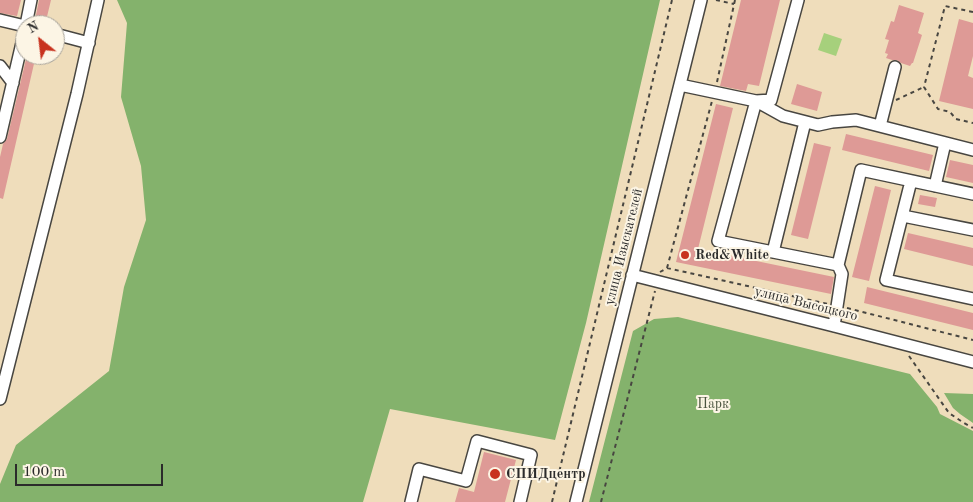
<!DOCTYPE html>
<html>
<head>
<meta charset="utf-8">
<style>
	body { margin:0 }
	#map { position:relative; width:973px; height:502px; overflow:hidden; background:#efddbb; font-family:"Old Standard TT",serif }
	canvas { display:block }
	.north { position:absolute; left:15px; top:15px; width:50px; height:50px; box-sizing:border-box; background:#fcf5e5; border:1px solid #a8a49b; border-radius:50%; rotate:331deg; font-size:14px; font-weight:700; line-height:20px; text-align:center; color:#2b2b2b }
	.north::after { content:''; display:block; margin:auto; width:18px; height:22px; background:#c8321e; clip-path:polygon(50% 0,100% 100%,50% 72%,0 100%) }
	.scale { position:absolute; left:15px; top:464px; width:148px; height:22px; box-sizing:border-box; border:2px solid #2b2b2b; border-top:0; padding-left:6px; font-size:15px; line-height:18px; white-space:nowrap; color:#2b2b2b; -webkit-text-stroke:4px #fcf5e5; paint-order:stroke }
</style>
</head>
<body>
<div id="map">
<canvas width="973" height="502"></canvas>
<div class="north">N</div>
<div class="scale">100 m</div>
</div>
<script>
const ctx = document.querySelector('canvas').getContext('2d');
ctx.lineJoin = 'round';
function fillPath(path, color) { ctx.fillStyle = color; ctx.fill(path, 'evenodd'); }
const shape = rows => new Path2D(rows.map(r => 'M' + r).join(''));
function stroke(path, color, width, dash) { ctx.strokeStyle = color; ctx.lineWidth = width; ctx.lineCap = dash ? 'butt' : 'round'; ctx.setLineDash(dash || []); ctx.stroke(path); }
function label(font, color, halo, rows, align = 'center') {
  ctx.font = font + ' "Old Standard TT",serif'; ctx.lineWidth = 4; ctx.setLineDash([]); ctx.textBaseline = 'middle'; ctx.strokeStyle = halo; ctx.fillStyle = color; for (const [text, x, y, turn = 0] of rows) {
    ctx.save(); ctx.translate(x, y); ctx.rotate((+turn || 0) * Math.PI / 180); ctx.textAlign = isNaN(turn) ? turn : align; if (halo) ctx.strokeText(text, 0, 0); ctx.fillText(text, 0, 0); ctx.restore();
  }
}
fillPath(shape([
	[824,33,842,39,836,56,818,50]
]), '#a6d07c');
fillPath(shape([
	[117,0,660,0,586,323,555,440,390,409,363,502,0,502,0,484,16,445,109,371,124,287,146,220,141,166,121,97,127,23],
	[678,317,910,374,937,407,940,414,973,431,973,502,589,502,633,331,654,319],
	[944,393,973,394,973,423,960,414,953,408]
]), '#84b26c');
fillPath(shape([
	[0,0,21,0,17,16,0,13],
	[39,0,51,0,45,25,34,25],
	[741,0,780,0,759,86,748,84,746,91,720,86],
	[899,5,924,13,918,33,922,35,913,63,912,63,910,66,901,63,897,60,892,60,886,58,888,54,885,53,889,40,885,39,891,21,894,22],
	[959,19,973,23,973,56,968,76,973,78,973,109,939,101],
	[27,55,36,55,3,199,0,198,0,157,3,144,7,139],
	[797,84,822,92,817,111,791,104],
	[716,104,733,108,698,249,834,277,831,294,676,262],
	[846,134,933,155,929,171,842,150],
	[814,143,831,147,808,239,791,235],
	[950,160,973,165,973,183,946,177],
	[875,186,891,190,869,281,852,277],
	[920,195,937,198,935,207,918,204],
	[908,233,973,248,973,266,904,249],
	[867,287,973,313,973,330,864,303],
	[484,452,516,460,505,502,455,502,459,488,474,492]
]), '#de9a96');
const minor = shape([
	[798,0,771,100,756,101,783,116,818,125,832,122,856,120,973,150],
	[0,20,25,26],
	[26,25,31,0],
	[55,34,89,43],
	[0,66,13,83],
	[680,85,756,101,718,241,838,265],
	[880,126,895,67],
	[0,137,25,30],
	[911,181,886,280,973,299],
	[935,186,945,143],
	[903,216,973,230],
	[773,252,805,122],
	[632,275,834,326,973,362],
	[834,326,842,274,838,265,861,170,973,194],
	[0,399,77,94,98,0],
	[411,502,419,469,466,481,477,441,531,455,520,502],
	[576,502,701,0]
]);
stroke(minor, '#484641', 14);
stroke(shape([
	[716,0,734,4],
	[973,12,945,6,924,87,938,109,950,112,956,119,973,123],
	[717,82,735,0],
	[896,100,924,87],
	[667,268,712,101],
	[660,272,667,268,828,304],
	[847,308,973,340],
	[909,356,949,413,964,423,973,428],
	[552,502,672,0],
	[601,502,655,291]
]), '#484641', 2, [4, 4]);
stroke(minor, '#fff', 11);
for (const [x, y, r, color] of [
	[685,255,5,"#c8321e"],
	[495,474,6,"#c8321e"]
]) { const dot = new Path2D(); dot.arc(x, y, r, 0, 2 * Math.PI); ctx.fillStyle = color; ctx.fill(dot); stroke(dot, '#fcf5e5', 2); }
label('14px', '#2b2b2b', '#fcf5e5', [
	["улица Изыскателей",624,247,-76],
	["улица Высоцкого",806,304,14]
]);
label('bold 14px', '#2b2b2b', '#fcf5e5', [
	["Red&White",695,255],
	["СПИДцентр",506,474]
], 'left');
label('14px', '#4a543f', '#fcf5e5', [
	["Парк",713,404]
]);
</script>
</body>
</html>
